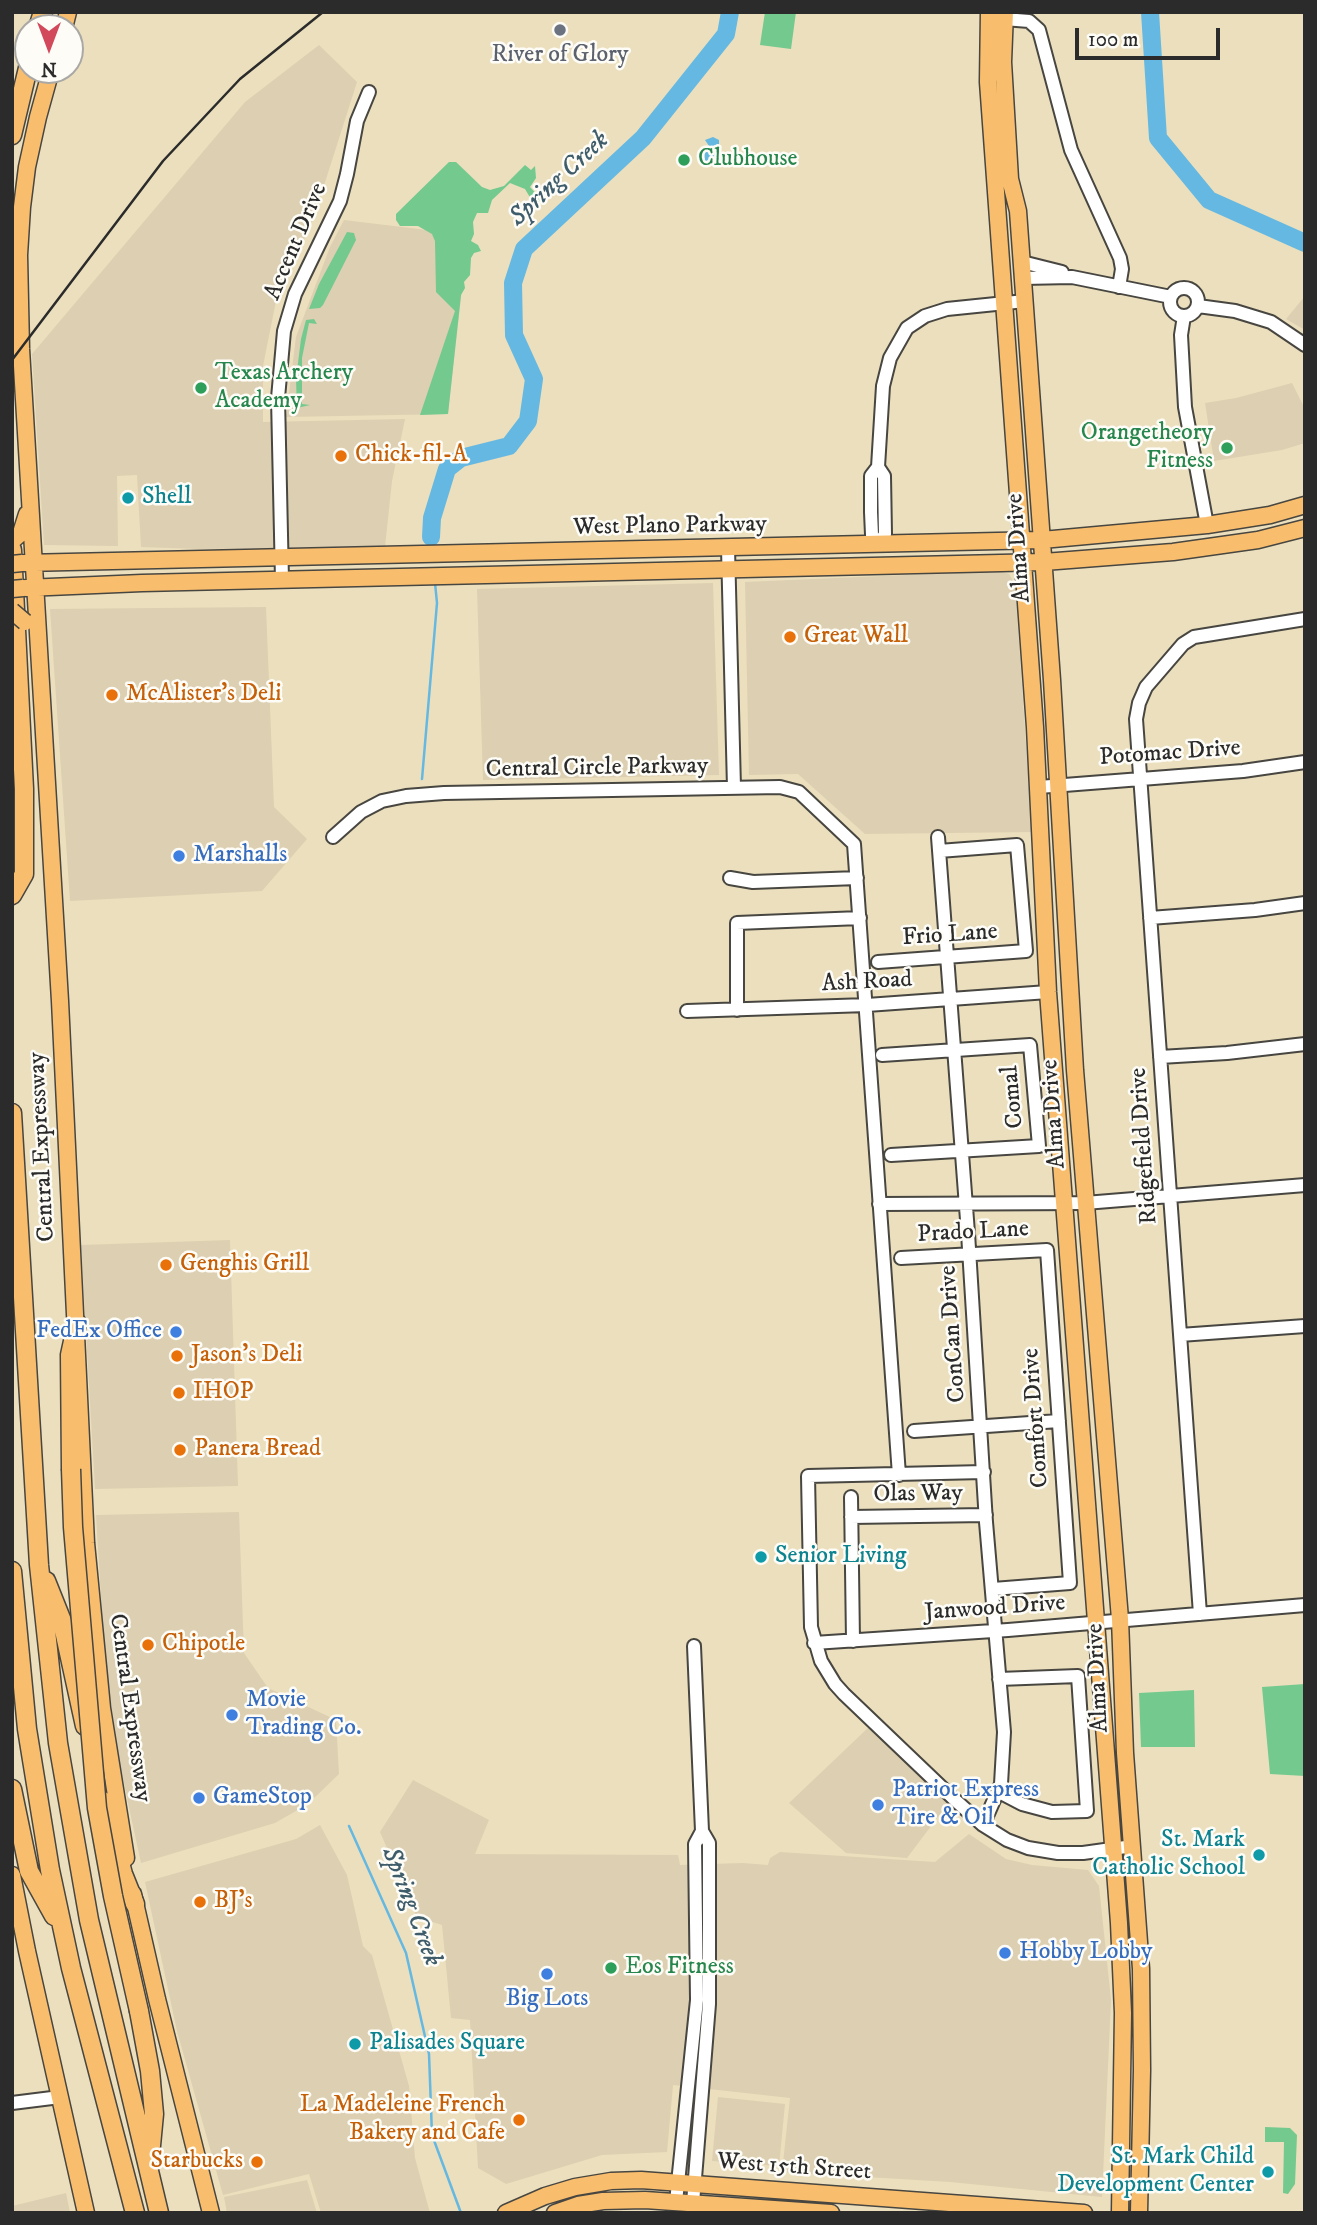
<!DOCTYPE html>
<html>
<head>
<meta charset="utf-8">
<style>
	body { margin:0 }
	#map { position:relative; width:1317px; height:2225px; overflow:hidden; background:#ebdfbd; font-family:"IM FELL DW Pica",serif }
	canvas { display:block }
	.frame { position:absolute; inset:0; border:14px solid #2b2b2b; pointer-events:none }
	.north { position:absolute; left:14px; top:14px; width:70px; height:70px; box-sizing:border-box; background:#fdfcf7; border:2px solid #a9a8a5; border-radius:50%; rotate:180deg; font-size:19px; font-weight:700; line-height:28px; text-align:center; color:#2b2b2b }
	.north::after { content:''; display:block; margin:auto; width:24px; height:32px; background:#d1495b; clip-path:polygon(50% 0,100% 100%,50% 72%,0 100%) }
	.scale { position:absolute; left:1075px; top:28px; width:145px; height:32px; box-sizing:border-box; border:4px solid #2b2b2b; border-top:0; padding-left:9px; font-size:21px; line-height:24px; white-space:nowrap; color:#2b2b2b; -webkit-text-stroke:5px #fdfcf7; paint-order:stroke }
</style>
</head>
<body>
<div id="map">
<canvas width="1317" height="2225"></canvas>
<div class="frame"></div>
<div class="north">N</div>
<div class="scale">100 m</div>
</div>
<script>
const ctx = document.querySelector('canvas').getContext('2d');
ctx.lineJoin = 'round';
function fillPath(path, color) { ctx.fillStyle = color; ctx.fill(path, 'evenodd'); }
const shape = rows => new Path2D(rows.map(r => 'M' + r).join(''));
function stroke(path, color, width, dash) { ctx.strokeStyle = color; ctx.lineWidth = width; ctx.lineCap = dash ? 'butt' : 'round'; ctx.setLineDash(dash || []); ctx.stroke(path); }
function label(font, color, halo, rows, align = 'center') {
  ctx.font = font + ' "IM FELL DW Pica",serif'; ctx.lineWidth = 5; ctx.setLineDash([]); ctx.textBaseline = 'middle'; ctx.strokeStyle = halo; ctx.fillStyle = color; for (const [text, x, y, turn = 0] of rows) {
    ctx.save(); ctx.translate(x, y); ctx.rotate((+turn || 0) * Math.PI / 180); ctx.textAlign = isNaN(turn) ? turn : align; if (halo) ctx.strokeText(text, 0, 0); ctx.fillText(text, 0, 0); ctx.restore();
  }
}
fillPath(shape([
	[319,45,357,82,313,220,276,301,263,366,263,422,405,419,392,481,385,547,199,549,141,547,137,475,117,476,118,546,44,545,32,354,245,102],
	[344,220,468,235,448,414,286,417,296,337,330,247],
	[1305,296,1305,330,1286,319],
	[1292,383,1305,409,1305,443,1282,450,1214,461,1205,403,1236,398],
	[999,571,1009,574,1015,584,1032,832,865,834,798,774,749,775,745,582],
	[713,583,719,775,483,780,477,589],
	[266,607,274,807,307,839,262,891,70,901,50,609],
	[230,1240,238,1486,95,1489,81,1245],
	[239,1512,244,1653,268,1688,336,1720,339,1774,308,1804,275,1823,141,1863,121,1770,105,1663,96,1515],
	[870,1726,950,1801,907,1858,846,1853,789,1803],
	[413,1780,489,1820,475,1854,678,1855,680,1865,743,1863,768,1865,770,1858,780,1852,935,1862,969,1834,1006,1859,1032,1865,1088,1870,1099,1886,1111,2000,1102,2197,950,2182,782,2172,790,2098,673,2085,667,2152,602,2155,506,2184,478,2168,470,2020,451,2018,442,1925,417,1917,380,1832],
	[320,1825,347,1875,363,1946,372,1955,409,2086,415,2158,430,2213,321,2213,309,2174,223,2195,177,2031,145,1882,296,1839],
	[718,2097,785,2104,779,2166,712,2161],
	[307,2180,317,2213,227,2213,224,2197],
	[66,2193,70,2213,12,2213,12,2206]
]), '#ddcfb1');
fillPath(shape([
	[765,12,796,12,791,49,760,45],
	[449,162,456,162,482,187,490,190,504,186,525,165,531,170,535,166,536,178,530,187,542,200,534,204,525,189,510,183,492,200,488,213,477,213,473,222,474,234,471,241,478,245,481,251,474,253,471,258,470,275,464,282,465,288,461,295,448,414,420,415,455,311,436,292,435,241,432,234,418,226,400,226,396,220,396,214],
	[347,232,354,233,356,240,323,305,320,308,309,309,319,284],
	[314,319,317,324,309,323,302,358,302,404,310,405,297,408,296,379,301,339,306,320],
	[1305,1684,1305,1776,1270,1774,1262,1687],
	[1194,1690,1195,1747,1141,1747,1139,1693],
	[1265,2127,1290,2128,1297,2135,1295,2184,1288,2194,1283,2193,1284,2142,1265,2142]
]), '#73c98e');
fillPath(shape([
	[713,137,719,140,719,159,705,162,704,150,709,146,705,140]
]), '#65b8e1');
stroke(shape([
	[431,537,432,548],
	[422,779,437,603,435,583],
	[349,1826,406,1953,429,2054,432,2135,461,2213]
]), '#65b8e1', 2.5);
stroke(shape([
	[1150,12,1158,138,1209,200,1305,243],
	[431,537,432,518,447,469,461,458,509,446,528,421,534,379,514,335,513,283,524,249,643,138,726,34,730,12]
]), '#65b8e1', 18);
const minor = shape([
	[1004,19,1029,21,1039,30,1071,150,1120,258,1122,269,1119,287],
	[1022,262,1062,272],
	[1023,278,1072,277,1171,297],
	'1170 302a14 14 0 1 1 28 0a14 14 0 1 1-28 0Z',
	[1198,306,1235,311,1271,322,1305,345],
	[1184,316,1181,335,1185,407,1207,525],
	[878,467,883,386,890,358,907,328,925,316,947,309,1025,301],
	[878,467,884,476,885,534,878,545,872,535,871,512,871,476,878,467],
	[728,548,734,788],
	[282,580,278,398,284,331,295,294,340,201,347,174,357,121,369,92],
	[1039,787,1243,771,1305,762],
	[333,837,361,812,382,801,406,796,444,793,780,787,799,792,854,844,899,1475],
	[938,837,968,1233,986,1522,1004,1732,1001,1784,983,1825],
	[730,878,753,882,857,878],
	[1150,918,1255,910,1305,903],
	[878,962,1026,951,1017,845,939,851],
	[737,1010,737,923,860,918],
	[687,1011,867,1005,1048,992],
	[882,1055,1030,1045,1039,1146,891,1155],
	[1160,1057,1227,1053,1305,1044],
	[879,1204,1085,1203,1305,1185],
	[901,1258,1047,1250,1070,1583,993,1589],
	[1180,1335,1305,1326],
	[914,1431,1059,1421],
	[984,1472,808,1476,811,1627,821,1661,835,1684,844,1694,955,1800,983,1825,1007,1840,1028,1848,1058,1853,1083,1853,1133,1846],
	[851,1497,853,1641],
	[851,1517,986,1515],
	[1200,1614,1136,719,1139,703,1146,687,1183,644,1194,637,1305,619],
	[814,1643,1008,1630,1305,1605],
	[999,1792,1022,1804,1052,1812,1087,1811,1078,1676,999,1679],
	[12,2103,60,2097],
	[676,2202,697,2000,695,1844,702,1831],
	[693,2203,709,2004,709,1843,702,1831,694,1646]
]);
const major = shape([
	[989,12,988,82,1035,727,1048,992,1119,1923,1123,2013,1120,2213],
	[1005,12,1003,62,1010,179,1018,211,1052,680,1075,1070,1120,1619,1125,1753,1141,1969,1142,2070,1139,2213],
	[64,28,68,12],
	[51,70,38,117,27,167,22,207,19,255,21,349,60,1001,86,1543,102,1708,126,1858],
	[12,541,21,533,27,514],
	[24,563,1042,540,1207,525,1270,515,1305,505],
	[26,588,142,583,1044,562,1173,552,1258,540,1305,528],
	[12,1875,27,1951,86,2213],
	[133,1894,157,1999,211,2213],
	[506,2213,545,2196,575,2187,611,2181,641,2180,1084,2213],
	[555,2213,578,2205,603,2201,645,2200,831,2213]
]);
const highway = shape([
	[38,28,43,12],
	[12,135,28,68],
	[12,550,24,789,24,874,12,895],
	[12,1113,39,1565,58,1743,89,1920,159,2213],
	[71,1469,70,1355,77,1323],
	[12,1571,27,1729,50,1870,71,1968,135,2213],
	[46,1581,62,1621,85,1726],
	[12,1789,29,1871,54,1916],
	[103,1801,123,1874,135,1904],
	[139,2011,150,2071,154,2114,150,2156]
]);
stroke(minor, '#484641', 16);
stroke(major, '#484641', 19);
stroke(highway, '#484641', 21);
stroke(minor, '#fff', 12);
stroke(major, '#f9be6d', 16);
stroke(highway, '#f9be6d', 18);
stroke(shape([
	[12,360,163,161,240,79,323,12]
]), '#2b2b2b', 2.5);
const majorBridge = shape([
	[12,564,22,563],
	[12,589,23,588],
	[12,611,25,622]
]);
const highwayBridge = shape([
	[71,1469,73,1527,97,1808,113,1896,139,2011]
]);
stroke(majorBridge, '#484641', 19, []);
stroke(highwayBridge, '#484641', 21, []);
stroke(majorBridge, '#f9be6d', 16);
stroke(highwayBridge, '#f9be6d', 18);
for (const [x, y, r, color] of [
	[560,30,7,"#6b7280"],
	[684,160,7,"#2e9e5b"],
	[201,388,7,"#2e9e5b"],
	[1227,448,7,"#2e9e5b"],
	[341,456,7,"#e8710a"],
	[128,498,7,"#0f9aa8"],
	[790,637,7,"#e8710a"],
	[112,695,7,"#e8710a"],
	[179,856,7,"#3f7fe0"],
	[166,1265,7,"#e8710a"],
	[176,1332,7,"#3f7fe0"],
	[177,1356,7,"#e8710a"],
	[179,1393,7,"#e8710a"],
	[180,1450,7,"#e8710a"],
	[761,1557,7,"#0f9aa8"],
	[148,1645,7,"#e8710a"],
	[232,1715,7,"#3f7fe0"],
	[199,1798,7,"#3f7fe0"],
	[878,1805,7,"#3f7fe0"],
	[1259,1855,7,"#0f9aa8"],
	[200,1902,7,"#e8710a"],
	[1005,1953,7,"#3f7fe0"],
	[611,1968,7,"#2e9e5b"],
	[547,1974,7,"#3f7fe0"],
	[355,2044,7,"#0f9aa8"],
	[519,2120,7,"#e8710a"],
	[257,2162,7,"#e8710a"],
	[1268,2172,7,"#0f9aa8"]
]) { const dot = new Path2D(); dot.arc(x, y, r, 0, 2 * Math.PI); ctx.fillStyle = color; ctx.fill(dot); stroke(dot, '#fdfcf7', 2.5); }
label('24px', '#5b616d', '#fdfcf7', [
	["River of Glory",560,56]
]);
label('24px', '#27864d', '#fdfcf7', [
	["Clubhouse",698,160],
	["Texas Archery",215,374],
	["Academy",215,402],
	["Orangetheory",1213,434,"right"],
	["Fitness",1213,462,"right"],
	["Eos Fitness",625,1968]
], 'left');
label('24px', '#2b2b2b', '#fdfcf7', [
	["Accent Drive",297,242,-67],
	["West Plano Parkway",670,527,-1],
	["Alma Drive",1020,548,-94],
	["Potomac Drive",1170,754,-4],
	["Central Circle Parkway",597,769,-1],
	["Frio Lane",950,936,-4],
	["Ash Road",867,983,-3],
	["Comal",1014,1097,-95],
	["Alma Drive",1055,1114,-94],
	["Ridgefield Drive",1145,1146,-94],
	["Central Expressway",43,1147,-93],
	["Prado Lane",973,1233,-3],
	["ConCan Drive",954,1334,-94],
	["Comfort Drive",1037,1418,-94],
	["Olas Way",918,1495,-1],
	["Janwood Drive",995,1609,-4],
	["Alma Drive",1099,1678,-93],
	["Central Expressway",129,1708,82],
	["West 15th Street",794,2168,4]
]);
label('24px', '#c56008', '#fdfcf7', [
	["Chick-fil-A",355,456],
	["Great Wall",804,637],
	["McAlister's Deli",126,695],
	["Genghis Grill",180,1265],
	["Jason's Deli",191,1356],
	["IHOP",193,1393],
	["Panera Bread",194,1450],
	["Chipotle",162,1645],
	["BJ's",214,1902],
	["La Madeleine French",505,2106,"right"],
	["Bakery and Cafe",505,2134,"right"],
	["Starbucks",243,2162,"right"]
], 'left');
label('24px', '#0d838f', '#fdfcf7', [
	["Shell",142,498],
	["Senior Living",775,1557],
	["St. Mark",1245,1841,"right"],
	["Catholic School",1245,1869,"right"],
	["Palisades Square",369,2044],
	["St. Mark Child",1254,2158,"right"],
	["Development Center",1254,2186,"right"]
], 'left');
label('24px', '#366cbe', '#fdfcf7', [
	["Marshalls",193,856],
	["FedEx Office",162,1332,"right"],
	["Movie",246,1701],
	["Trading Co.",246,1729],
	["Patriot Express",892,1791],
	["Tire & Oil",892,1819],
	["GameStop",213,1798],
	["Hobby Lobby",1019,1953],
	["Big Lots",547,2000,"center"]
], 'left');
label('italic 26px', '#3f5c6b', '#fdfcf7', [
	["Spring Creek",560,180,-43],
	["Spring Creek",410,1907,69]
]);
</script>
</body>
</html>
